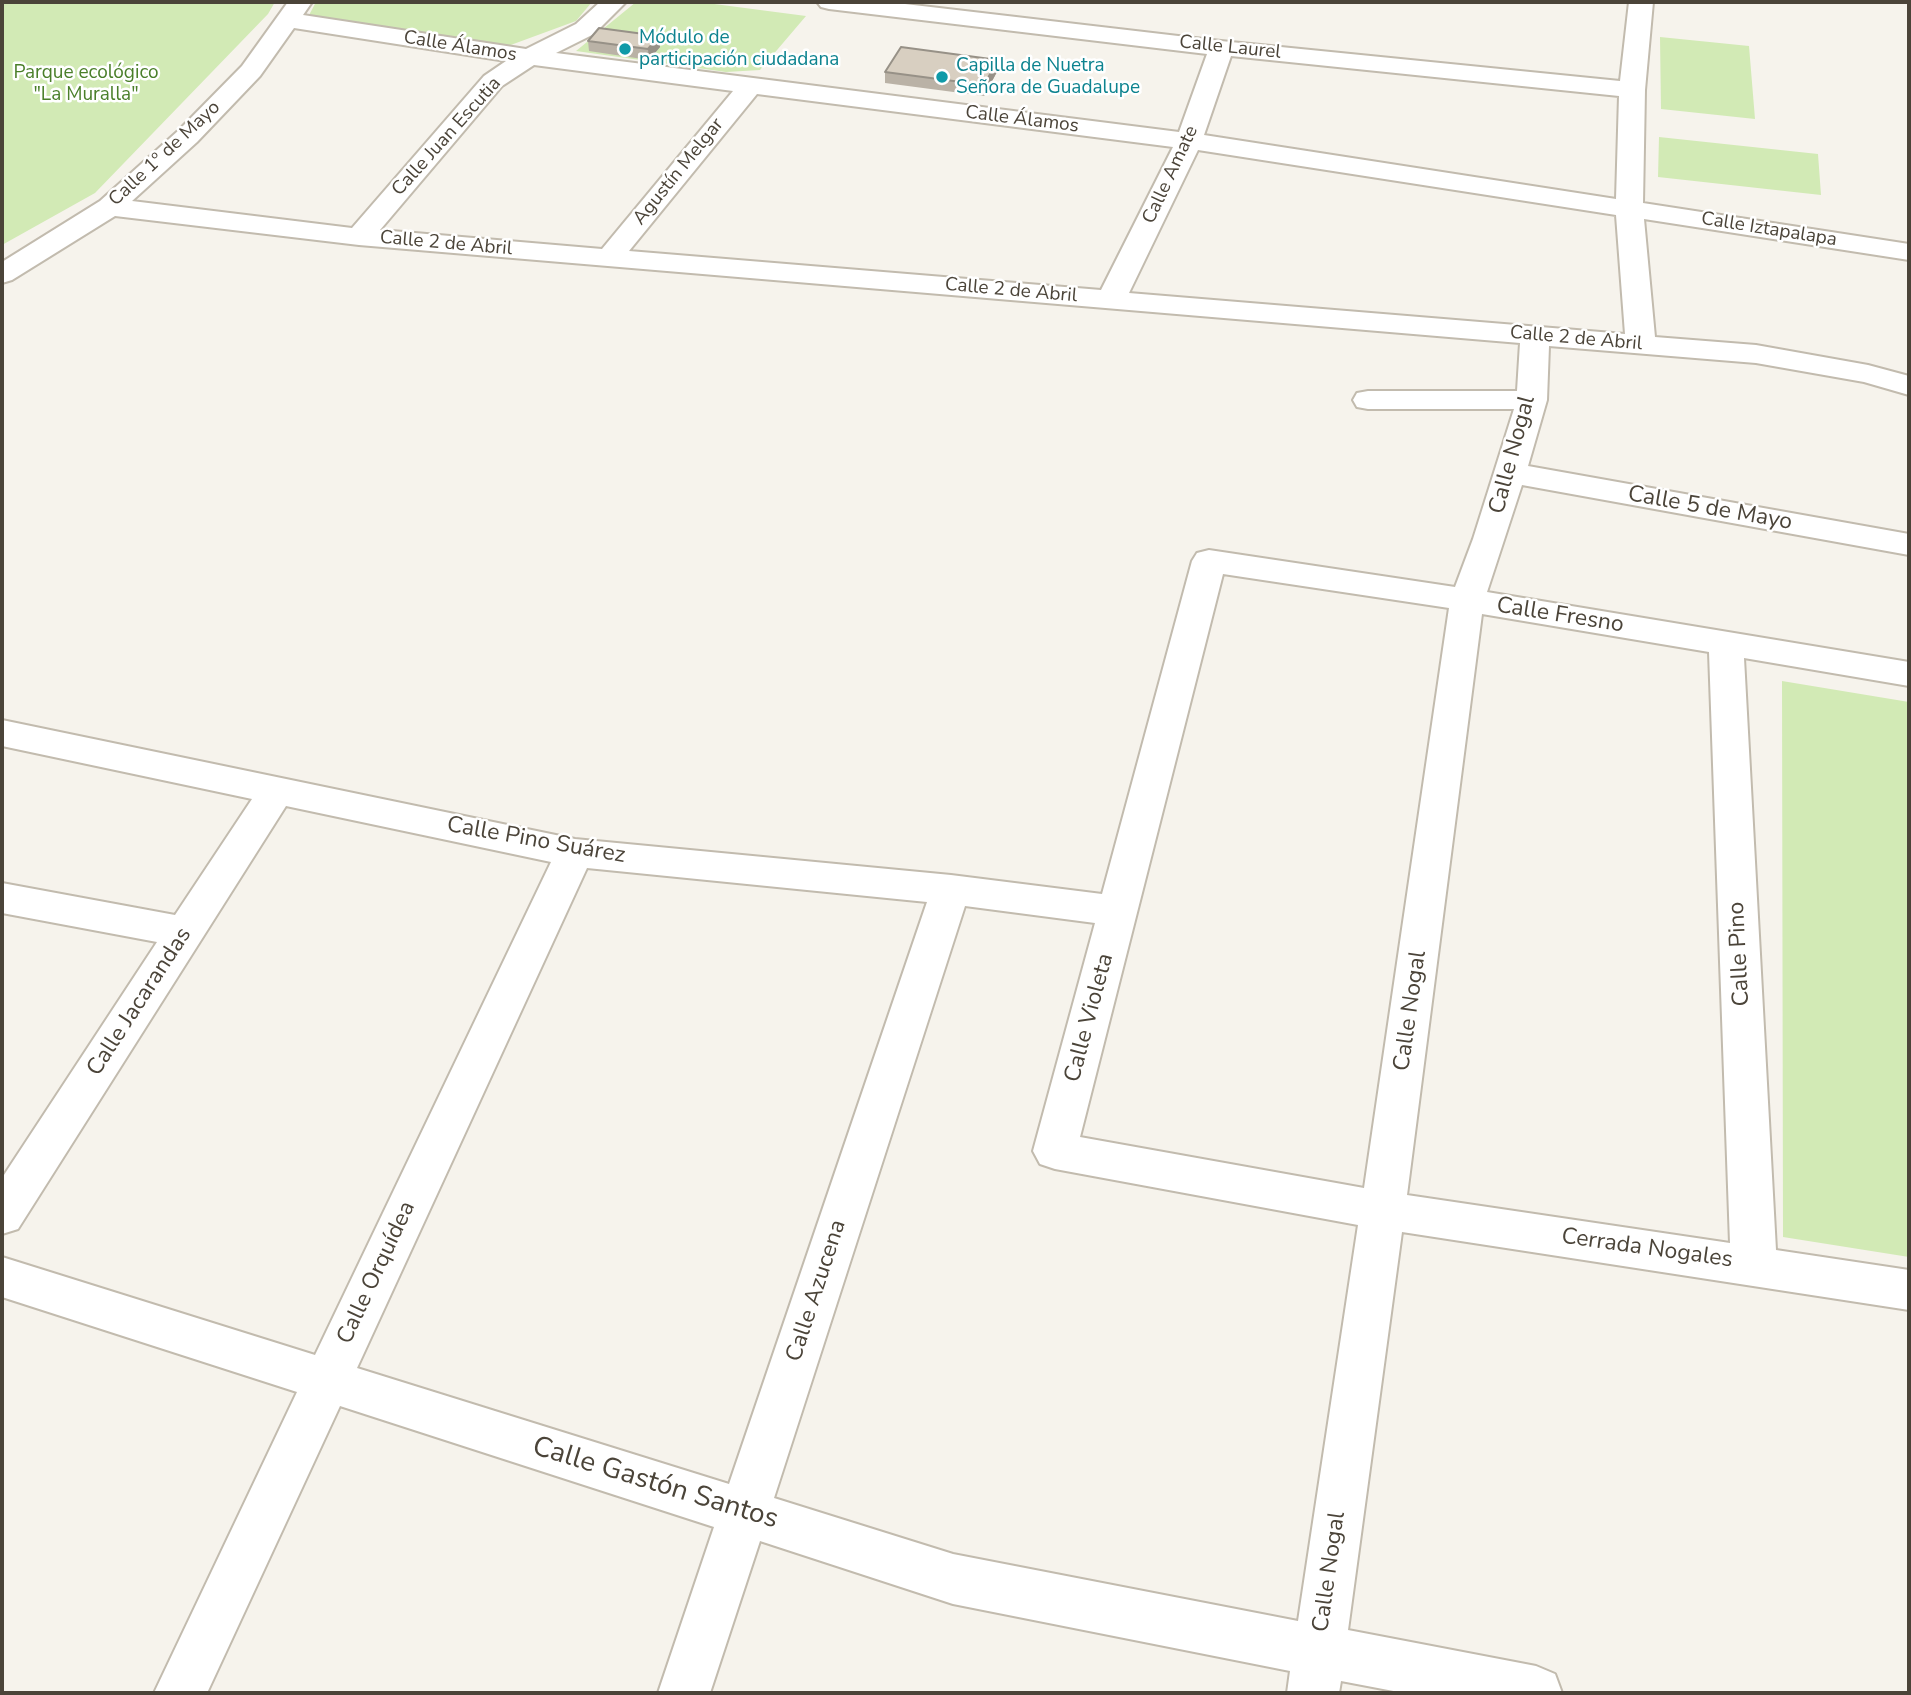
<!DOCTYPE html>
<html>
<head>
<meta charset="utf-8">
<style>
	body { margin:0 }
	#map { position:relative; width:1911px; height:1695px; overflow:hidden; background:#f6f3ec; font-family:"Nunito Sans",sans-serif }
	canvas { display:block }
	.frame { position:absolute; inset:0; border:4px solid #4b4439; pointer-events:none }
</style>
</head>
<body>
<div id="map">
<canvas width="1911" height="1695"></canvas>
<div class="frame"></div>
</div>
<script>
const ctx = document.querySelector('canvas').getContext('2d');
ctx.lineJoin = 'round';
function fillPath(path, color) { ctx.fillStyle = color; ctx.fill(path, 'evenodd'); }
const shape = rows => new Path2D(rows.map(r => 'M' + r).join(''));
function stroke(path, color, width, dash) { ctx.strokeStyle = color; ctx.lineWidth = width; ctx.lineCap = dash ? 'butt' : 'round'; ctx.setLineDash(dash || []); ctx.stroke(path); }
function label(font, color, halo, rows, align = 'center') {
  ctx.font = font + ' "Nunito Sans",sans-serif'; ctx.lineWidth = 5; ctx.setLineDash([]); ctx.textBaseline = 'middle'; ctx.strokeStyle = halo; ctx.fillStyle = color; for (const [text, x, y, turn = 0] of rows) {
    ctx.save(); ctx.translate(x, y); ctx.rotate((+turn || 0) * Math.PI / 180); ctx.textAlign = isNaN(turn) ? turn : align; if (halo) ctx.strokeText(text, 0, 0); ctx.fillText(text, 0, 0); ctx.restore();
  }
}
fillPath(shape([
	[2,2,275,2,268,14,95,193,2,245],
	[316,2,592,2,576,21,508,46,308,17],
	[636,2,699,2,806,16,760,70,726,72,576,51],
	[1660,37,1749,46,1755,119,1661,109],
	[1659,137,1818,154,1821,195,1658,177],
	[1782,681,1909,702,1909,1257,1783,1237]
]), '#d2eab5');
const minor = shape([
	[288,2,312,2,303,15,526,49,576,24,600,2,626,2,594,34,556,53,1179,132,1207,54,829,9,821,7,817,2,888,2,1221,41,1620,81,1629,2,1653,2,1645,90,1643,203,1909,244,1909,260,1644,219,1655,337,1756,345,1868,365,1909,376,1909,395,1864,382,1756,363,1549,346,1547,400,1528,466,1909,534,1909,555,1522,485,1487,592,1909,662,1909,686,1744,658,1776,1250,1909,1270,1909,1310,1402,1232,1348,1630,1536,1666,1555,1674,1562,1693,1404,1693,1341,1681,1339,1693,1287,1693,1290,1671,953,1604,760,1541,710,1693,658,1693,714,1527,340,1406,207,1693,154,1693,297,1392,2,1297,2,1257,315,1355,551,862,286,806,18,1229,2,1234,2,1178,157,942,2,913,2,883,175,915,252,799,2,746,2,720,575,839,951,875,1102,894,1192,561,1197,553,1209,550,1455,587,1473,539,1514,409,1368,409,1357,407,1353,400,1357,393,1368,391,1517,391,1520,343,359,245,115,216,12,280,2,283,2,262,100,201,179,130,242,66,288,2],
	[294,28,506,61,484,76,352,228,132,201,197,142,260,76,294,28],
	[1231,56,1619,96,1616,199,1204,135,1231,56],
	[534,65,733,91,602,249,380,230,502,86,534,65],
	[757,94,1173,147,1101,290,629,251,757,94],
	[1198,150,1616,215,1625,334,1129,293,1198,150],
	[1223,574,1449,608,1364,1188,1080,1137,1223,574],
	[1482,614,1709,652,1730,1243,1407,1195,1482,614],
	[587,868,927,902,729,1484,357,1368,587,868],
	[965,906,1095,923,1033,1151,1040,1164,1055,1169,1358,1225,1298,1621,953,1554,774,1498,965,906]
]);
stroke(minor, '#c2bbae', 4);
fillPath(minor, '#fff');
fillPath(shape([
	[659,36,660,47,649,60,589,51,588,41],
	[998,60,998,70,984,96,885,83,885,72]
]), '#bab2a6');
fillPath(shape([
	[659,36,660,47,649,60,648,49],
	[998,60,998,70,984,96,984,85]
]), '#979187');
const building = shape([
	[599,28,659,36,648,49,588,41,599,28],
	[901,47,998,60,984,85,885,72,901,47]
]);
fillPath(building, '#d8cfc1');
stroke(building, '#979187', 2);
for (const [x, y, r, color] of [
	[625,49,7,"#0f9aa8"],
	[942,77,7,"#0f9aa8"]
]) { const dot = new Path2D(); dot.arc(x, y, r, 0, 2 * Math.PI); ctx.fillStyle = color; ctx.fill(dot); stroke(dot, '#fff', 2.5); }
label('19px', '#0d838f', '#fff', [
	["Módulo de",639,38],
	["participación ciudadana",639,60],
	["Capilla de Nuetra",956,66],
	["Señora de Guadalupe",956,88]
], 'left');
label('19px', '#4b4439', '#fff', [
	["Calle Álamos",460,47,9],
	["Calle Laurel",1230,48,6],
	["Calle Álamos",1022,120,7],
	["Calle Juan Escutia",447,137,-48],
	["Calle 1º de Mayo",165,154,-43],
	["Agustín Melgar",679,172,-51],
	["Calle Amate",1171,175,-65],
	["Calle Iztapalapa",1769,230,9],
	["Calle 2 de Abril",446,244,5],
	["Calle 2 de Abril",1011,291,5],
	["Calle 2 de Abril",1576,339,5]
]);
label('19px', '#4a7f2a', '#fff', [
	["Parque ecológico",86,73],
	["\"La Muralla\"",86,95]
]);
label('23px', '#4b4439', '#fff', [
	["Calle Nogal",1513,455,-75],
	["Calle 5 de Mayo",1710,509,10],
	["Calle Fresno",1560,616,9],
	["Calle Pino Suárez",536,841,10],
	["Calle Pino",1740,954,-93],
	["Calle Jacarandas",140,1002,-57],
	["Calle Nogal",1411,1011,-82],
	["Calle Violeta",1090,1018,-75],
	["Cerrada Nogales",1647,1249,8],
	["Calle Orquídea",377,1273,-65],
	["Calle Azucena",817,1291,-72],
	["Calle Nogal",1330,1572,-82]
]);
label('28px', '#4b4439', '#fff', [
	["Calle Gastón Santos",655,1484,17]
]);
</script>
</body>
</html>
